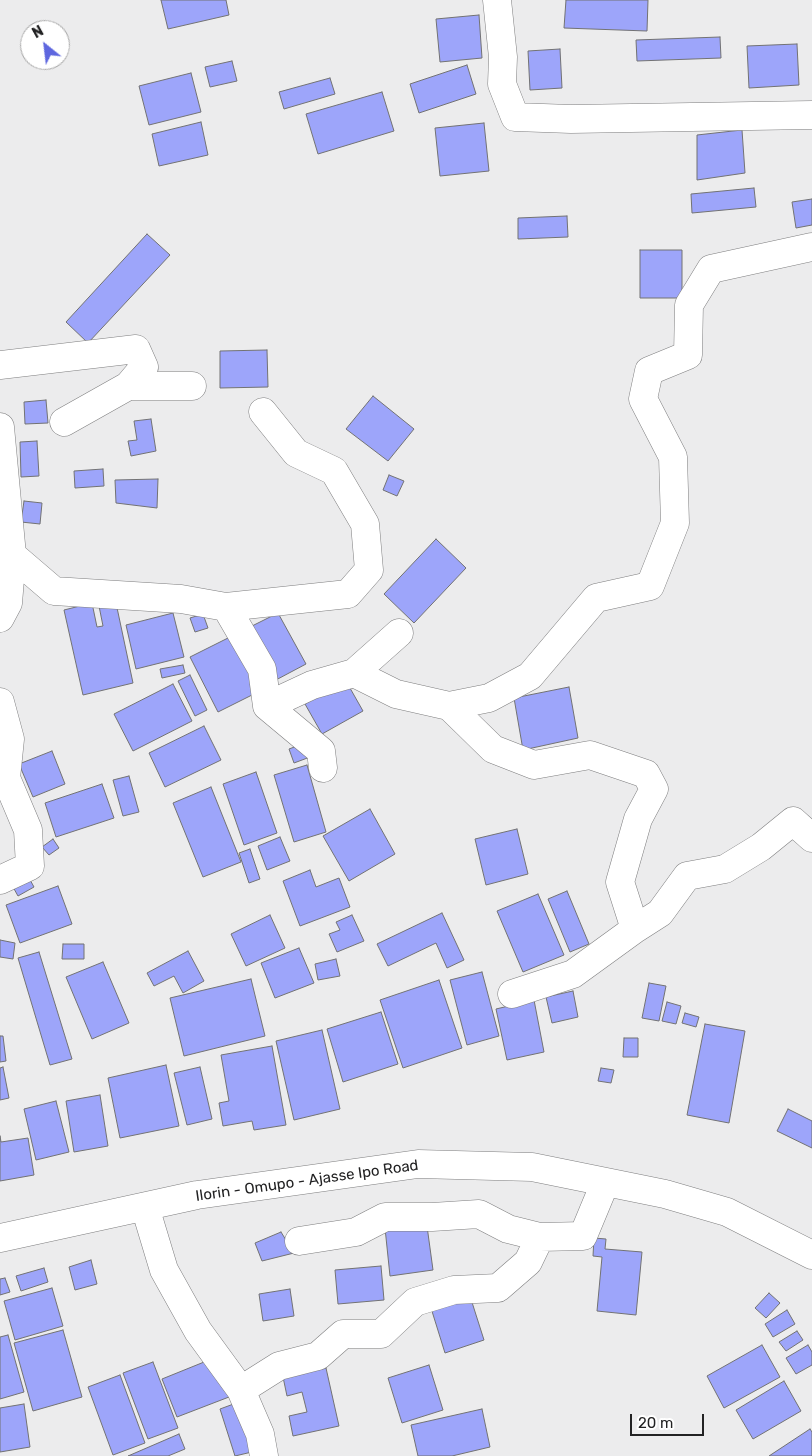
<!DOCTYPE html>
<html>
<head>
<meta charset="utf-8">
<style>
	body { margin:0 }
	#map { position:relative; width:812px; height:1456px; overflow:hidden; background:#ececed; font-family:Rubik,sans-serif }
	canvas { display:block }
	.north { position:absolute; left:20px; top:20px; width:50px; height:50px; box-sizing:border-box; background:#fff; border:1px solid #a7a7a7; border-radius:50%; rotate:331deg; font-size:14px; font-weight:700; line-height:20px; text-align:center; color:#222223 }
	.north::after { content:''; display:block; margin:auto; width:18px; height:22px; background:#5e67df; clip-path:polygon(50% 0,100% 100%,50% 72%,0 100%) }
	.scale { position:absolute; left:630px; top:1414px; width:74px; height:22px; box-sizing:border-box; border:2px solid #222223; border-top:0; padding-left:6px; font-size:15px; line-height:18px; white-space:nowrap; color:#222223; -webkit-text-stroke:4px #fff; paint-order:stroke }
</style>
</head>
<body>
<div id="map">
<canvas width="812" height="1456"></canvas>
<div class="north">N</div>
<div class="scale">20 m</div>
</div>
<script>
const ctx = document.querySelector('canvas').getContext('2d');
ctx.lineJoin = 'round';
function fillPath(path, color) { ctx.fillStyle = color; ctx.fill(path, 'evenodd'); }
const shape = rows => new Path2D(rows.map(r => 'M' + r).join(''));
function stroke(path, color, width, dash) { ctx.strokeStyle = color; ctx.lineWidth = width; ctx.lineCap = dash ? 'butt' : 'round'; ctx.setLineDash(dash || []); ctx.stroke(path); }
function label(font, color, halo, rows, align = 'center') {
  ctx.font = font + ' Rubik,sans-serif'; ctx.lineWidth = 5; ctx.setLineDash([]); ctx.textBaseline = 'middle'; ctx.strokeStyle = halo; ctx.fillStyle = color; for (const [text, x, y, turn = 0] of rows) {
    ctx.save(); ctx.translate(x, y); ctx.rotate((+turn || 0) * Math.PI / 180); ctx.textAlign = isNaN(turn) ? turn : align; if (halo) ctx.strokeText(text, 0, 0); ctx.fillText(text, 0, 0); ctx.restore();
  }
}
const building = shape([
	[161,0,226,0,229,15,168,29,161,0],
	[566,0,648,0,647,31,564,28,566,0],
	[479,15,482,58,440,62,436,19,479,15],
	[720,37,721,58,637,61,636,40,720,37],
	[797,44,799,85,749,88,747,46,797,44],
	[560,49,562,88,530,90,528,51,560,49],
	[232,61,237,81,210,87,205,67,232,61],
	[467,65,476,94,419,113,410,84,467,65],
	[191,73,201,112,149,125,139,86,191,73],
	[330,78,335,94,284,109,279,92,330,78],
	[382,92,394,131,318,154,306,114,382,92],
	[201,122,208,155,159,166,152,134,201,122],
	[484,123,489,171,440,176,435,128,484,123],
	[742,130,745,173,697,180,697,135,742,130],
	[754,188,756,207,692,213,691,194,754,188],
	[812,199,812,225,796,228,792,202,812,199],
	[567,216,568,237,518,239,518,218,567,216],
	[147,234,170,255,88,343,66,322,147,234],
	[640,250,682,250,682,298,640,298,640,250],
	[267,350,268,387,220,388,220,351,267,350],
	[373,396,414,429,388,461,346,429,373,396],
	[46,400,48,423,25,424,24,402,46,400],
	[151,419,156,451,131,456,128,441,137,440,134,421,151,419],
	[37,441,39,476,21,477,20,442,37,441],
	[103,469,104,486,75,488,74,471,103,469],
	[389,475,404,481,397,496,383,490,389,475],
	[158,479,157,508,116,503,115,480,158,479],
	[24,501,42,503,40,524,21,522,24,501],
	[436,539,466,568,414,623,384,594,436,539],
	[92,603,97,627,103,626,99,606,116,603,133,683,83,695,64,610,92,603],
	[173,613,184,657,136,669,126,625,173,613],
	[278,613,306,664,274,681,246,629,278,613],
	[203,614,208,628,195,632,190,618,203,614],
	[232,636,260,691,218,712,190,657,232,636],
	[183,665,185,673,162,678,160,669,183,665],
	[190,675,207,710,195,716,178,681,190,675],
	[346,681,363,711,322,734,305,704,346,681],
	[173,684,192,721,133,751,114,714,173,684],
	[569,687,578,738,523,750,514,698,569,687],
	[204,726,221,760,165,787,149,753,204,726],
	[305,743,310,757,294,763,289,749,305,743],
	[52,751,65,784,33,797,19,764,52,751],
	[307,765,326,832,294,842,274,775,307,765],
	[256,772,277,833,244,845,223,784,256,772],
	[129,776,139,812,123,816,113,780,129,776],
	[102,784,114,818,56,837,45,803,102,784],
	[211,787,241,862,203,877,173,803,211,787],
	[370,809,395,854,349,881,323,836,370,809],
	[517,829,528,874,486,885,475,839,517,829],
	[280,837,290,861,267,870,258,846,280,837],
	[53,839,59,848,49,855,42,847,53,839],
	[250,849,260,879,249,883,239,853,250,849],
	[310,870,316,887,339,878,350,907,300,926,283,881,310,870],
	[29,878,34,887,18,896,13,887,29,878],
	[58,886,72,924,20,943,6,905,58,886],
	[567,891,589,944,570,952,548,899,567,891],
	[538,894,564,955,523,972,497,911,538,894],
	[442,913,464,960,447,968,436,943,388,966,377,944,442,913],
	[270,915,285,948,246,966,231,934,270,915],
	[352,915,364,941,337,952,329,934,340,930,336,922,352,915],
	[0,940,15,943,13,959,0,957,0,940],
	[63,944,84,944,84,959,62,959,63,944],
	[299,948,314,983,275,998,261,963,299,948],
	[188,951,204,981,183,993,174,976,154,986,147,973,188,951],
	[39,952,72,1059,50,1065,18,958,39,952],
	[336,959,340,976,318,980,315,964,336,959],
	[103,962,129,1023,92,1039,66,977,103,962],
	[482,972,499,1036,467,1045,450,980,482,972],
	[251,979,265,1036,184,1056,170,998,251,979],
	[439,980,462,1048,403,1068,380,1000,439,980],
	[649,983,666,986,659,1021,642,1018,649,983],
	[573,991,578,1017,552,1023,546,997,573,991],
	[534,1000,544,1052,507,1060,496,1009,534,1000],
	[667,1002,681,1006,676,1024,662,1021,667,1002],
	[381,1012,398,1064,343,1082,327,1029,381,1012],
	[685,1013,699,1017,696,1027,682,1023,685,1013],
	[705,1024,745,1031,729,1123,687,1115,705,1024],
	[322,1030,340,1109,294,1120,276,1041,322,1030],
	[0,1036,3,1036,6,1061,0,1062,0,1036],
	[624,1038,638,1038,638,1057,623,1057,624,1038],
	[272,1046,286,1125,254,1130,252,1121,223,1126,219,1103,229,1101,221,1055,272,1046],
	[166,1065,179,1126,120,1138,108,1078,166,1065],
	[3,1067,9,1098,0,1100,0,1068,3,1067],
	[200,1067,212,1119,187,1125,174,1073,200,1067],
	[601,1068,614,1070,611,1083,598,1081,601,1068],
	[100,1095,108,1146,74,1152,66,1101,100,1095],
	[56,1101,69,1152,36,1160,24,1109,56,1101],
	[788,1109,812,1121,812,1148,777,1131,788,1109],
	[0,1136,1,1142,28,1138,34,1175,0,1181,0,1136],
	[427,1226,433,1270,390,1276,385,1228,427,1226],
	[281,1232,294,1253,262,1261,255,1243,281,1232],
	[594,1238,606,1239,605,1249,642,1252,636,1315,597,1311,602,1257,593,1256,594,1238],
	[91,1260,97,1284,75,1290,69,1267,91,1260],
	[381,1266,384,1300,338,1304,335,1270,381,1266],
	[44,1268,48,1282,21,1291,16,1276,44,1268],
	[5,1278,10,1292,0,1295,0,1279,5,1278],
	[52,1288,63,1326,15,1340,4,1301,52,1288],
	[290,1289,294,1316,263,1321,259,1294,290,1289],
	[769,1293,780,1303,766,1318,755,1308,769,1293],
	[470,1296,484,1340,445,1353,431,1308,470,1296],
	[787,1310,795,1324,773,1337,765,1324,787,1310],
	[63,1330,82,1397,33,1411,14,1343,63,1330],
	[797,1331,803,1340,786,1351,779,1342,797,1331],
	[8,1335,24,1392,0,1399,0,1337,8,1335],
	[762,1345,780,1377,724,1408,707,1376,762,1345],
	[808,1345,812,1352,812,1365,796,1374,786,1358,808,1345],
	[214,1358,229,1397,177,1417,162,1379,214,1358],
	[153,1362,178,1428,148,1439,123,1373,153,1362],
	[429,1365,443,1410,402,1423,388,1378,429,1365],
	[326,1368,339,1426,293,1436,289,1416,307,1412,302,1392,287,1396,283,1377,326,1368],
	[120,1375,145,1443,113,1455,88,1387,120,1375],
	[784,1381,801,1411,753,1439,736,1410,784,1381],
	[239,1402,256,1451,235,1456,220,1409,239,1402],
	[24,1404,30,1447,0,1452,0,1408,24,1404],
	[482,1409,490,1447,452,1456,418,1456,411,1425,482,1409],
	[810,1429,812,1432,812,1456,769,1456,810,1429],
	[179,1434,185,1449,168,1456,128,1456,179,1434]
]);
fillPath(building, '#9da5fa');
stroke(building, '#727273', 1);
const minor = shape([
	[497,0,503,57,502,84,515,117,571,119,812,115],
	[0,365,136,349,144,367,128,386,64,422],
	[128,386,192,386],
	[0,427,12,555,8,603,0,618],
	[12,555,54,591,181,599,226,607,348,594,369,570,365,524,334,471,296,453,263,412],
	[226,607,262,669,267,706,321,751,323,768],
	[354,673,396,694,449,706,489,698,530,676,596,598,650,586,675,523,673,457,643,399,649,371,688,355,689,305,711,269,812,247],
	[0,702,10,739,6,778,28,830,30,866,0,880],
	[267,706,312,685,354,673,399,633],
	[449,706,493,749,534,765,590,755,646,774,654,789,638,819,620,882,635,929,573,974,512,994],
	[635,929,660,913,687,876,725,869,761,847,793,821,812,838],
	[145,1207,164,1270,198,1331,241,1390,260,1434,264,1456],
	[299,1241,356,1232,385,1217,432,1217,479,1214,508,1229,540,1237,583,1236,605,1183],
	[241,1390,279,1366,318,1356,343,1334,381,1334,415,1302,454,1290,498,1288,528,1262,540,1237]
]);
const highway = shape([
	[0,1238,197,1195,418,1164,532,1167,665,1194,727,1212,812,1255]
]);
stroke(minor, '#7e7e7f', 29);
stroke(highway, '#7e7e7f', 29);
stroke(minor, '#fff', 28);
stroke(highway, '#fff', 28);
label('15px', '#222223', '#fff', [
	["Ilorin - Omupo - Ajasse Ipo Road",307,1181,-8]
]);
</script>
</body>
</html>
